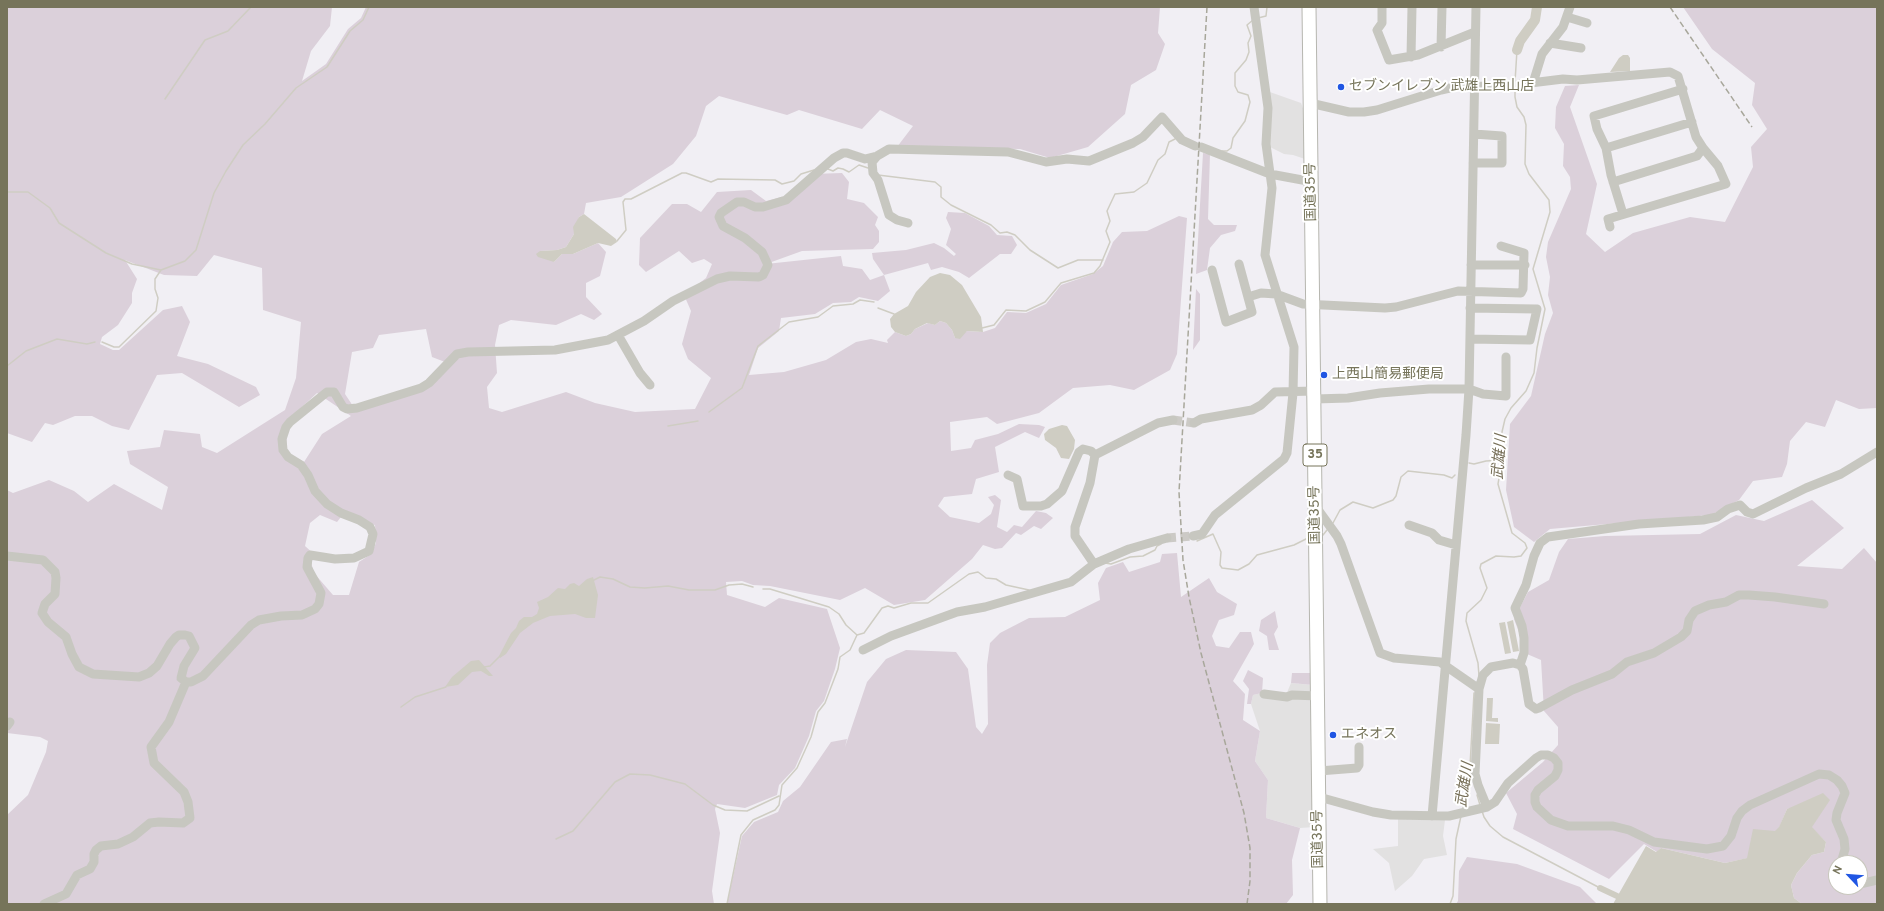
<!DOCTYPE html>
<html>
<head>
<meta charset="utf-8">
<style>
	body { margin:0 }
	#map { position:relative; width:1884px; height:911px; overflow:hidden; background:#f1eff4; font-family:Overpass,sans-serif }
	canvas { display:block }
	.frame { position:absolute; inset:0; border:8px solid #76745a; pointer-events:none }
	.north { position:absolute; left:1828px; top:855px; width:40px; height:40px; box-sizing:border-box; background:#fff; border:1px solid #c8c7bd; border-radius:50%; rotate:296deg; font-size:11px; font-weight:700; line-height:16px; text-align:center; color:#76745a }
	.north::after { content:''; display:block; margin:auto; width:14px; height:18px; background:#2056e3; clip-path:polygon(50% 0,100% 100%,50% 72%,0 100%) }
</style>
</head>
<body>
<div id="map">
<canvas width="1884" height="911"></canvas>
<div class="frame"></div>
<div class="north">N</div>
</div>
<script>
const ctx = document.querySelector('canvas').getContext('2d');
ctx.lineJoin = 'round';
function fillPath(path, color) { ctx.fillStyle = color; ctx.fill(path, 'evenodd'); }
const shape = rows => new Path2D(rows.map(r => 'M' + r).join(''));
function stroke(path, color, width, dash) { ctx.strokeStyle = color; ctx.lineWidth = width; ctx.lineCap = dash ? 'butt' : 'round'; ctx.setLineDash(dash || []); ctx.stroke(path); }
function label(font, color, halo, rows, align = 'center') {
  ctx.font = font + ' Overpass,"Noto Sans JP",sans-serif'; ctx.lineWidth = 4; ctx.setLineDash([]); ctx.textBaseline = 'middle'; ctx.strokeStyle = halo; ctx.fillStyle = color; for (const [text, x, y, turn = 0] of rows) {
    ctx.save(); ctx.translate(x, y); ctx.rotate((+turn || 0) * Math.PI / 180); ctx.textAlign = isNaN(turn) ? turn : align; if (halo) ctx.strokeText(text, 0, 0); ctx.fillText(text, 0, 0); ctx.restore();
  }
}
fillPath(shape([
	[1267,91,1301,103,1305,113,1305,159,1293,155,1284,154,1268,146],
	[1291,683,1313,685,1315,827,1300,828,1266,818,1268,780,1255,761,1260,731,1251,704,1253,695,1262,693,1286,695],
	[1398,819,1445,820,1443,836,1447,855,1424,859,1412,876,1395,891,1389,863,1373,849,1398,846]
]), '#e2e1e1');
fillPath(shape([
	[7,7,332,7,330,26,311,51,302,81,326,64,348,29,361,18,366,7,1160,7,1158,33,1165,44,1156,70,1131,85,1125,114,1088,147,1050,158,1020,149,897,147,913,126,880,110,862,129,799,110,787,115,719,96,706,106,696,136,673,164,621,197,586,203,584,214,579,217,574,234,566,247,557,250,540,251,554,262,562,254,573,254,598,243,606,252,600,276,586,283,586,297,602,314,594,320,581,314,556,325,511,320,499,325,495,345,497,373,487,387,489,408,502,412,566,392,595,403,635,412,695,409,711,378,688,359,682,344,691,311,684,295,706,278,712,264,704,259,692,263,679,251,646,272,639,265,640,238,672,204,687,204,701,212,717,192,751,190,766,201,789,195,812,174,842,173,849,182,847,199,864,203,878,217,875,225,879,231,879,242,873,249,802,251,766,264,841,256,843,266,862,269,870,280,884,275,873,259,872,253,906,250,934,243,944,248,954,256,956,254,946,245,951,229,946,218,948,212,965,213,989,226,997,235,1012,236,1017,245,1011,254,1000,254,969,278,959,272,942,267,931,270,928,263,884,275,890,291,878,301,859,297,851,302,833,303,815,314,781,318,779,331,758,348,749,375,784,372,826,360,856,342,871,339,888,343,887,340,895,332,906,336,911,334,915,329,928,323,935,325,940,321,946,323,952,330,955,338,967,331,983,332,995,328,1007,312,1026,313,1046,304,1061,285,1093,274,1103,266,1113,242,1122,232,1147,231,1179,216,1187,218,1177,354,1170,370,1134,390,1110,385,1073,388,1039,413,997,424,987,417,950,422,951,451,971,448,975,440,998,434,1019,424,1039,425,1045,427,1039,438,1025,432,995,447,999,472,976,479,972,494,944,497,938,506,950,517,979,523,991,514,994,505,988,497,995,495,1001,500,997,527,1007,532,1014,525,1022,527,1036,511,1046,513,1053,518,1041,529,1034,526,1021,535,1016,533,1002,548,995,549,983,545,972,559,925,600,894,605,865,588,840,600,770,586,753,585,742,581,726,582,727,595,765,607,779,598,827,609,840,648,835,669,824,701,816,711,809,736,795,768,779,785,777,795,745,808,717,804,715,809,720,833,712,891,714,904,7,904,7,815,28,795,46,752,48,741,40,737,7,733,7,490,13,493,49,480,74,491,88,502,114,484,162,510,168,487,130,464,127,451,160,447,164,430,200,434,202,447,217,453,285,410,296,378,301,322,263,310,262,268,214,255,197,276,164,275,125,260,137,279,132,293,132,303,118,325,102,337,100,344,113,350,119,350,163,310,182,306,190,322,177,356,208,364,256,387,260,395,239,407,182,373,157,375,129,430,112,426,92,416,75,416,53,425,45,423,32,442,7,433],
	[426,329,432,357,445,362,423,385,353,406,345,394,352,352,373,348,379,335],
	[317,393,351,416,322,434,304,462,286,452,287,432,302,407],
	[320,515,337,522,341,517,375,525,376,543,371,554,359,562,349,595,333,595,314,573,311,562,316,556,305,546,310,523],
	[1683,7,1877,7,1877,408,1859,409,1836,400,1825,427,1806,422,1790,441,1787,464,1782,477,1753,481,1739,500,1711,515,1550,529,1534,542,1514,527,1506,490,1510,424,1531,396,1545,334,1553,313,1548,295,1550,277,1546,257,1548,242,1571,189,1570,177,1563,166,1564,144,1555,128,1556,107,1565,86,1579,85,1570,107,1597,184,1586,234,1605,252,1633,233,1690,217,1725,222,1753,167,1751,147,1767,129,1752,105,1755,83,1712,49],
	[1203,153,1210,154,1208,219,1214,225,1237,225,1235,231,1221,235,1210,248,1207,270,1196,274],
	[1196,289,1200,294,1200,340,1193,350],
	[1812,500,1844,528,1797,566,1842,569,1864,548,1877,563,1877,904,1802,904,1794,898,1791,885,1797,873,1812,855,1824,852,1826,842,1811,827,1829,800,1787,809,1779,828,1748,858,1725,863,1661,848,1657,852,1644,844,1609,879,1513,829,1517,814,1506,793,1543,762,1558,745,1558,727,1544,711,1541,660,1527,654,1514,619,1528,592,1549,580,1559,552,1568,539,1605,536,1700,534,1736,515,1764,521],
	[1836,863,1860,863,1860,887,1836,887],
	[1177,553,1181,597,1209,578,1217,592,1237,604,1234,615,1219,620,1212,636,1216,646,1229,648,1240,632,1251,632,1254,644,1233,681,1245,694,1243,720,1260,731,1255,761,1268,780,1266,818,1300,828,1292,860,1293,895,1286,904,727,904,742,836,754,822,778,812,783,801,800,787,831,742,847,739,845,747,867,682,886,659,906,650,956,652,968,669,976,727,982,734,988,724,987,665,990,643,1000,633,1029,618,1065,617,1100,600,1098,583,1106,568,1123,562,1129,572,1160,562,1162,554],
	[1275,611,1278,627,1274,634,1279,650,1269,650,1267,636,1259,631,1261,620],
	[1248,670,1263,678,1262,693,1253,695,1251,704,1247,704,1249,689,1243,681],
	[1292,673,1313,673,1313,685,1291,683],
	[1467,857,1517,864,1580,887,1597,904,1456,904,1458,901,1459,871]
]), '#dbd0da');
fillPath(shape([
	[1623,55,1628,55,1630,58,1630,71,1610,72,1619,58],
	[584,214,616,239,617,242,611,246,598,243,573,254,562,254,554,262,538,257,536,254,540,251,557,250,566,247,574,234,573,227,579,217],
	[940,273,950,275,962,285,981,317,983,332,967,331,960,339,955,338,952,330,946,323,940,321,935,325,927,323,915,329,911,334,906,336,895,332,891,327,890,319,894,314,908,306,916,292,930,277],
	[1062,425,1067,426,1075,440,1074,449,1069,459,1061,458,1056,448,1045,440,1044,434,1049,429],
	[593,577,598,595,595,618,586,618,575,614,550,616,533,623,520,633,506,654,500,658,499,656,511,633,516,628,519,621,524,617,532,617,537,614,539,608,537,602,548,597,558,588,565,589,570,584,574,583,579,586,587,579],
	[1513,620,1519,651,1513,652,1507,622],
	[1505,622,1511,653,1505,654,1499,623],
	[479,660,493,676,489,676,481,671,472,672,458,685,445,687,452,677,471,661],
	[1487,698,1493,698,1492,718,1498,718,1498,722,1486,721],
	[1486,723,1500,724,1499,744,1485,744],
	[1823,793,1830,800,1812,827,1826,842,1824,852,1812,855,1797,873,1791,885,1794,898,1802,904,1613,904,1646,846,1656,852,1661,848,1725,863,1747,858,1753,829,1775,831,1779,827,1787,809]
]), '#cfcdc3');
stroke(shape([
	[1258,18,1266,16,1267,7],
	[1515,82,1517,50],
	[165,99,205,40,228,31,251,7],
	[1222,151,1227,151,1231,148,1233,138,1245,121,1250,102,1248,95,1238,92,1235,86,1235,73,1246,60,1249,52,1248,43,1251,36,1247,25,1253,20],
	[828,169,833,171,838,168,843,169,849,172,859,165,868,168],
	[878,175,935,182,941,187,941,197,951,205,991,225,1000,233,1007,232,1015,235,1030,250,1058,268,1078,260,1103,260],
	[7,192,28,192,50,208,59,223,106,253,132,264,161,270],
	[617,241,626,230,623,202,625,199,631,199,682,173,686,173,711,182,718,179,775,180,782,184,794,181,801,174,814,170],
	[878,308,894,314],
	[982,328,994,325,1006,310,1026,311,1045,302,1061,283,1094,273,1100,266,1110,242,1106,231,1110,221,1107,211,1115,194,1134,192,1147,183,1158,160,1165,154,1169,142,1175,139],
	[102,342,114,347,119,347,156,311,158,298,155,289,155,279,161,270,185,261,196,250,214,193,226,171,243,145,265,124,296,88,327,67,350,31,363,20,369,7],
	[7,366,26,351,57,339,87,344,95,342],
	[709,412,742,388,758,346,789,322,818,317,833,306,853,304,860,300,874,302],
	[668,426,698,421],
	[1469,463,1474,464,1486,461,1502,460],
	[1333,523,1340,510,1353,502,1373,508,1393,500,1396,496,1401,477,1408,471,1444,475,1452,478,1455,475],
	[1323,535,1327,530],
	[1197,541,1213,534,1221,552,1220,565,1222,568,1238,570,1249,564,1257,555,1294,545,1310,537],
	[1105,563,1111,564,1130,557,1143,556,1155,550,1157,546,1161,544],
	[594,580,600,577,613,579,630,587,645,588,668,586,689,590,715,590,729,585,742,584,753,587],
	[763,589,770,589,829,607,839,614,846,625,857,635,864,633,882,608,888,606,894,608,911,603,928,603,969,574,978,572,986,578,996,579,1006,585,1029,590],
	[484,667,490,666,500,656],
	[1479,676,1478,663,1466,621,1467,613,1481,600,1487,588,1480,568,1481,564,1496,556,1514,557,1521,556,1527,548,1525,543,1512,533,1498,484,1502,460,1502,432,1505,419,1511,408,1526,391,1534,373,1537,348,1545,309,1533,269,1550,212,1549,200,1529,174,1525,164,1526,125,1524,117,1517,107,1515,97,1515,88],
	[401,707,415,697,446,687],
	[1477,795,1480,805],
	[1463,808,1470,766,1474,693],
	[1482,811,1484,817,1490,826,1503,837,1600,888],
	[556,839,573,831,615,782,630,774,650,775,685,784,713,805,725,810,747,811,779,796],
	[727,904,741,835,753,820,775,810,779,805,782,785,797,768,811,737,818,712,825,703,838,669,840,657,850,650,857,635],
	[1450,904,1453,896,1456,839,1461,816]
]), '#cfcdc3', 1.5);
stroke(shape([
	[1600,888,1617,896]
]), '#cfcdc3', 6);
stroke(shape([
	[1517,50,1520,41,1535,20,1537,7]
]), '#cfcdc3', 10);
stroke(shape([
	[1173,420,1194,423],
	[1167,538,1193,536]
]), '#cccac6', 9, [9, 4.5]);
const highway = shape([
	[1309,7,1320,904]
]);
stroke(highway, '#b6b6af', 15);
stroke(shape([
	[1382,7,1382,23,1377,30,1389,60,1418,55,1475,32],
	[1567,17,1587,23],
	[1550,43,1581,48],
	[1441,47,1442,7],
	[1411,57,1412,7],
	[1533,83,1542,54,1563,27,1570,7],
	[1310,103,1349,112,1364,112,1377,110,1441,90,1463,85,1498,87,1563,79,1577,80,1670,72,1678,76,1696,137,1703,148,1718,166,1726,184,1608,219,1610,227],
	[1201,147,1270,174,1313,182],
	[1606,148,1692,122],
	[877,156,872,162,873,173,878,180,889,215,897,220,908,223],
	[1473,163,1502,163,1502,136,1474,134],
	[1613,182,1697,156,1703,148],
	[1623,214,1611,175,1606,148,1597,129,1594,116,1683,89],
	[1471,265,1525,265],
	[1212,270,1226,322,1252,312,1239,264],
	[1248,297,1261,293,1276,294,1303,304,1385,308,1396,307,1458,291,1521,293,1523,289,1524,253,1501,246],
	[618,335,640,373,650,385],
	[1470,339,1530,340,1537,309,1470,308],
	[1315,399,1348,398,1380,393,1429,389,1469,389,1483,394,1506,396,1506,357],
	[1194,423,1201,419,1252,410,1261,405,1275,392,1314,391],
	[1008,475,1017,479,1023,506,1041,506,1047,504,1062,491,1079,452,1083,449,1091,451,1095,455],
	[1316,507,1337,536,1341,544,1380,653,1394,658,1440,662,1479,689],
	[1409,525,1432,533,1439,540,1456,545],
	[1193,536,1202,534,1215,515,1284,459,1287,453,1293,393,1294,347,1265,255,1272,188,1266,144,1268,108,1254,7],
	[7,556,43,560,55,572,56,578,55,594,45,604,42,613,48,622,66,637,72,654,79,667,93,674,139,677,149,673,157,666,170,644,176,637,179,635,185,635,189,636,195,648,184,666,181,678,186,682,191,682,203,676,251,625,259,620,281,616,302,615,315,609,319,604,321,593,307,567,308,558,310,555,335,559,354,558,369,551,373,534,370,527,359,520,341,513,327,504,315,491,308,475,301,465,288,457,283,450,282,439,286,427,290,422,327,392,334,392,343,407,347,409,357,408,421,388,429,383,457,354,468,352,555,350,608,340,644,321,673,301,717,279,730,276,759,277,763,275,768,265,762,252,745,238,723,226,719,217,721,213,737,202,744,202,755,207,763,207,786,200,834,158,843,153,847,153,865,159,877,156,889,149,1008,152,1046,162,1067,159,1089,161,1133,143,1143,137,1162,117,1182,140,1195,146],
	[1094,564,1075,536,1075,527,1090,483,1095,455,1158,423,1173,420],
	[863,650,891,636,957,612,985,607,1071,582,1094,564,1129,549,1167,538],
	[1520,665,1524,653,1524,638,1522,626,1515,608,1526,585,1534,556,1540,543,1548,537,1639,524,1703,520,1717,517,1728,509,1740,505,1747,512,1753,514,1806,488,1841,474,1877,452],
	[1264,694,1287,697,1292,695,1318,696],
	[7,726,10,722],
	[1319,771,1357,768,1359,765,1359,747],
	[1319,797,1373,812,1391,815,1449,816,1487,807,1495,802,1508,783,1536,758,1541,755,1548,755,1554,758,1558,763,1558,770,1555,776,1538,790,1535,795,1535,802,1537,807,1551,820,1568,826,1613,826,1629,830,1654,842,1707,849,1723,846,1731,836,1737,818,1742,811,1750,805,1819,774,1829,775,1837,780,1842,786,1845,793,1837,813,1836,820,1844,839,1845,849,1841,863],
	[1487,807,1478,785,1475,774,1479,689,1483,675,1491,667,1513,663,1520,665,1523,669,1529,704,1536,709,1539,708,1572,690,1612,674,1627,662,1654,653,1681,637,1687,631,1689,620,1695,611,1709,605,1726,602,1739,595,1749,595,1775,597,1824,604],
	[1432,816,1466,435,1469,389,1476,7],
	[1860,884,1877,880],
	[44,904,66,894,77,875,90,869,94,862,94,854,96,850,101,846,118,844,133,837,150,823,159,822,183,823,190,818,188,802,184,792,154,763,151,747,169,722,186,682]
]), '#c7c7c0', 9);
stroke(highway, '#fff', 13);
stroke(shape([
	[1207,7,1179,492,1183,560,1189,597,1201,653,1244,813,1250,848,1250,881,1247,904],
	[1670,7,1752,127]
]), '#a8a79b', 1.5, [6, 3]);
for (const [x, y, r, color] of [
	[1341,87,4,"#2056e3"],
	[1324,375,4,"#2056e3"],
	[1333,735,4,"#2056e3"]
]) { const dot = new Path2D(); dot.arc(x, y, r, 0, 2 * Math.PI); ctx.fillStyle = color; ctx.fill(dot); stroke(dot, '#fff', 1.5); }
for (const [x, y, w] of [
	[1315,455,24]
]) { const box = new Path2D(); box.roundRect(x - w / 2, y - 11, w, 22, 3); ctx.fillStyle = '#fff'; ctx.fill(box); stroke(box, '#76745a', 1); }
label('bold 13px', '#76745a', null, [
	["35",1315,455]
]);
label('14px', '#76745a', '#fff', [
	["セブンイレブン 武雄上西山店",1349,87],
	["上西山簡易郵便局",1332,375],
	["エネオス",1341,735]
], 'left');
label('14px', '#76745a', '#fff', [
	["国道35号",1312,192,-91],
	["国道35号",1316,515,-91],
	["国道35号",1319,839,-91]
]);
label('italic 15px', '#787059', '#fff', [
	["武雄川",1501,457,-85],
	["武雄川",1466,785,-81]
]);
</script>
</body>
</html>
